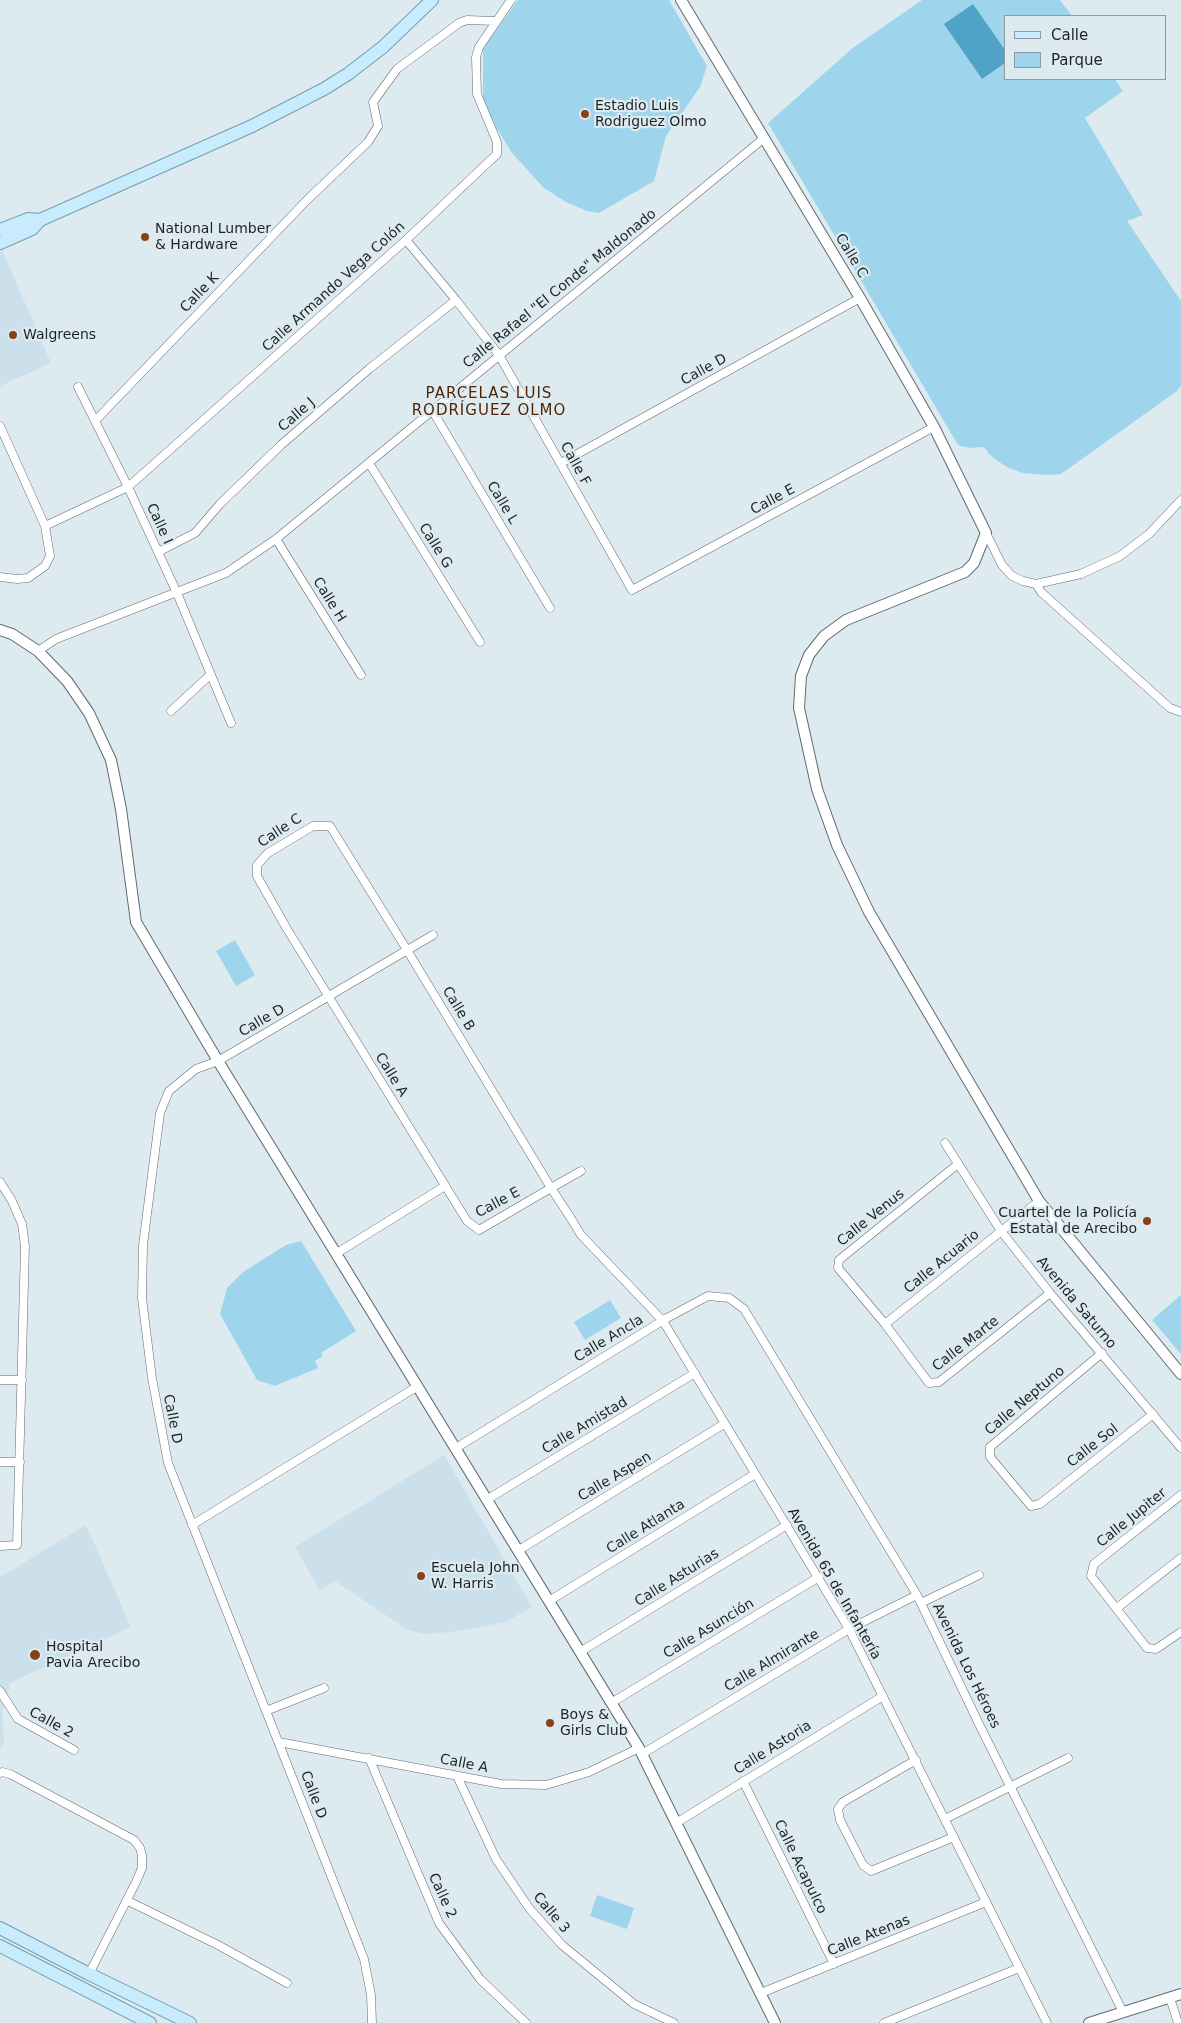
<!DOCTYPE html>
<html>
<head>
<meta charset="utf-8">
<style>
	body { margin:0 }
	#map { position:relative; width:1181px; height:2023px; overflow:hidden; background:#ddebf1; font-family:"DejaVu Sans",sans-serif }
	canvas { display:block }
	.legend { position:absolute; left:1004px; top:15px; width:162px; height:65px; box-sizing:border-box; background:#ddebf1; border:1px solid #909b9f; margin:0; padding:6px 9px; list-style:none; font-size:15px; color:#1d2224 }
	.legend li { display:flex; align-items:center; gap:10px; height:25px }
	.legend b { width:25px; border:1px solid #909b9f }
</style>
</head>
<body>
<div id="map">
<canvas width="1181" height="2023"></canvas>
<ul class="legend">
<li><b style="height:6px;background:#c8ecfd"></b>Calle</li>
<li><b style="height:14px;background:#9fd4ed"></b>Parque</li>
</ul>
</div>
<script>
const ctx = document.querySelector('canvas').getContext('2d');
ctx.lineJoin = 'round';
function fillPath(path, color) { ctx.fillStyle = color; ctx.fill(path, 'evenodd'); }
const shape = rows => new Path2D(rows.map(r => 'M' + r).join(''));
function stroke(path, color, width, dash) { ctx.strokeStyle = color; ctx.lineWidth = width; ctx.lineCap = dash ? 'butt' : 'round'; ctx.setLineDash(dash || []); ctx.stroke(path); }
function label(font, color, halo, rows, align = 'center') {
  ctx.font = font + ' "DejaVu Sans",sans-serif'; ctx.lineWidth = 4.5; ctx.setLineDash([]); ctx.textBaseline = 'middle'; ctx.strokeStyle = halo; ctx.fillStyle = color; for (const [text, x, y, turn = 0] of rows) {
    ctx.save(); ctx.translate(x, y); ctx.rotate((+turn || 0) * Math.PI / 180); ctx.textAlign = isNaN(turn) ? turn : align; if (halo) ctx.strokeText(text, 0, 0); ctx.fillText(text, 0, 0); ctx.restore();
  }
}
fillPath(shape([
	[2,249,51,363,0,386,0,250],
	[444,1455,532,1607,506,1622,452,1632,425,1634,408,1630,335,1581,320,1591,295,1547],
	[86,1525,131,1627,10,1683,2,1712,4,1743,0,1750,0,1577]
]), '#cbe0eb');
fillPath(shape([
	[518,0,669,0,707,66,700,87,666,136,654,181,599,213,587,211,566,202,544,188,512,153,496,127,483,100,483,48],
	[922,0,1060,0,1072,16,1005,16,1005,79,1115,79,1123,91,1085,118,1143,215,1127,221,1181,301,1181,386,1177,391,1061,474,1047,475,1023,473,1009,468,999,462,989,454,984,447,970,448,958,445,768,123,854,47],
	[235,940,255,975,236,986,216,951],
	[301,1241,356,1331,321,1353,323,1356,315,1361,318,1368,275,1386,257,1380,220,1314,227,1288,243,1272,286,1245],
	[1181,1295,1181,1354,1152,1320],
	[610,1300,621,1318,585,1340,574,1322],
	[597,1895,634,1908,627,1929,590,1916]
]), '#9fd4ed');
fillPath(shape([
	[973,4,1005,50,1005,63,982,79,944,24]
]), '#50a3c6');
const minor = shape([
	[406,240,456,300,499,355,632,590,934,427],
	[78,387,128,487,177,593,231,723],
	[432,410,550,608],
	[95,421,307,200,368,142,378,126,373,102,397,69,459,23,467,20,495,21],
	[0,426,45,526,50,556,45,566,28,578,17,579,0,577],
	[369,463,480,642],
	[561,463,860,298],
	[45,526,128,487,406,240,497,154,497,142,477,94,476,57,479,47,511,0],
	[986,533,1002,565,1012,576,1023,581,1036,584,1081,574,1120,556,1149,534,1181,500],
	[276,539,361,675],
	[158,552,195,533,220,504,281,445,369,369,456,300],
	[1036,584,1041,592,1170,708,1181,712],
	[38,651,56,639,226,573,276,539,763,139],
	[171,711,210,675],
	[945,1143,1001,1231,1050,1293,1181,1448],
	[958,1164,839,1260,838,1268,885,1324,929,1383,939,1382,1050,1293],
	[581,1171,551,1188,479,1230,467,1221,287,929,257,876,257,865,268,853,313,826,330,826,407,950,551,1188,570,1217,581,1235,663,1321,849,1629,1047,2023],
	[0,1182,12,1201,22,1224,25,1246,17,1545,0,1546],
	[337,1253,445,1186],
	[885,1324,1039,1201],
	[1102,1353,990,1447,990,1457,1031,1506,1040,1504,1153,1414],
	[0,1380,22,1380],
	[456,1448,667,1318,708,1296,729,1298,744,1309,917,1595,979,1724,1123,2012],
	[0,1462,20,1462],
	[1181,1495,1094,1564,1091,1576,1147,1648,1156,1649,1181,1632],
	[488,1499,695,1373],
	[192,1525,418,1386],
	[519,1550,724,1424],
	[549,1601,755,1474],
	[921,1603,979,1575],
	[1117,1608,1181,1558],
	[580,1652,787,1525],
	[0,1691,18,1719,74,1750],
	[611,1703,819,1577],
	[266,1711,324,1688],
	[279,1742,501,1784,546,1785,589,1772,639,1748],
	[642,1754,849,1629,917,1595],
	[369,1758,439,1923,480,1979,526,2023],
	[916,1760,843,1802,838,1809,840,1820,863,1865,871,1871,954,1837],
	[0,1773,2,1772,10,1774,134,1840,140,1848,142,1855,142,1868,136,1882,89,1974],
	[457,1776,496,1859,529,1908,562,1945,634,2004,674,2023],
	[743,1781,834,1964],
	[945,1819,1068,1758],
	[676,1823,883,1696],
	[128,1901,218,1945,287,1983],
	[761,1993,986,1902],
	[1170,1998,1178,2023],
	[372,2023,371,1995,364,1959,168,1463,152,1378,142,1298,143,1245,160,1113,169,1091,196,1069,218,1061,433,935],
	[884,2023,1019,1968]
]);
const tertiary = shape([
	[681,0,860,298,934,427,986,533,974,563,965,572,846,620,824,636,809,655,801,676,799,708,817,789,837,845,869,912,1039,1201,1181,1374],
	[0,630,12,634,38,651,67,681,89,713,111,760,121,809,136,922,218,1061,639,1748,775,2023],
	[1089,2023,1181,1994]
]);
const primary = shape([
	[0,230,28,219,40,220],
	[0,243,32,229,40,220,252,126,324,89,348,74,383,47,432,0],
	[0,1928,89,1974,190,2023],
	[0,1946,150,2023]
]);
stroke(minor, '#5f6a70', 9);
stroke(tertiary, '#5f6a70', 12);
stroke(primary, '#749db0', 14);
stroke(minor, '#fff', 8);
stroke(tertiary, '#fff', 10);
stroke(primary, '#c8ecfd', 12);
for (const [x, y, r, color] of [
	[585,114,5,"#864217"],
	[145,237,5,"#864217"],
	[13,335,5,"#864217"],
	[1147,1221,5,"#864217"],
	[421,1576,5,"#864217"],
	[35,1655,6,"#864217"],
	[550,1723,5,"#864217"]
]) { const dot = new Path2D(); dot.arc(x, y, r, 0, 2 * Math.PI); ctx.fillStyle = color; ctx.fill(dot); stroke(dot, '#ddebf1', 2); }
label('14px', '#1d2224', '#ddebf1', [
	["Estadio Luis",595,106],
	["Rodriguez Olmo",595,122],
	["National Lumber",155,229],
	["& Hardware",155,245],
	["Walgreens",23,335],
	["Cuartel de la Policía",1137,1213,"right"],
	["Estatal de Arecibo",1137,1229,"right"],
	["Escuela John",431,1568],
	["W. Harris",431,1584],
	["Hospital",46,1647],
	["Pavia Arecibo",46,1663],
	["Boys &",560,1715],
	["Girls Club",560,1731]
], 'left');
label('14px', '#1d2224', '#ddebf1', [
	["Calle C",851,256,59],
	["Calle Armando Vega Colón",334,287,-42],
	["Calle Rafael \"El Conde\" Maldonado",560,289,-39],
	["Calle K",200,293,-46],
	["Calle D",704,370,-29],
	["Calle J",297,415,-41],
	["Calle F",575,464,61],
	["Calle E",773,500,-28],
	["Calle L",502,503,59],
	["Calle I",159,524,65],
	["Calle G",435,546,58],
	["Calle H",329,600,58],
	["Calle C",280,831,-33],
	["Calle B",458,1009,59],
	["Calle D",262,1021,-30],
	["Calle A",391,1075,58],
	["Calle E",498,1203,-28],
	["Calle Venus",871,1218,-39],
	["Calle Acuario",942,1262,-39],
	["Avenida Saturno",1076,1303,50],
	["Calle Ancla",609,1339,-31],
	["Calle Marte",966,1344,-38],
	["Calle Neptuno",1025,1401,-40],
	["Calle D",172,1419,79],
	["Calle Amistad",585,1426,-31],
	["Calle Sol",1093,1446,-38],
	["Calle Aspen",615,1477,-31],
	["Calle Jupiter",1132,1518,-39],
	["Calle Atlanta",646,1527,-32],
	["Calle Asturias",677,1578,-32],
	["Avenida 65 de Infantería",834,1584,60],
	["Calle Asunción",709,1629,-31],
	["Calle Almirante",772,1661,-31],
	["Avenida Los Héroes",966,1666,64],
	["Calle 2",51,1723,29],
	["Calle Astoria",773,1748,-32],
	["Calle A",464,1764,11],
	["Calle D",313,1795,69],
	["Calle Acapulco",800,1867,64],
	["Calle 2",442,1896,65],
	["Calle 3",551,1913,50],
	["Calle Atenas",869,1936,-22]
]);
ctx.letterSpacing = '1px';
label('15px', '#522405', '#ddebf1', [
	["PARCELAS LUIS",489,394],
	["RODRÍGUEZ OLMO",489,411]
]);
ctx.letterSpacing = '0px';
</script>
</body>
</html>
